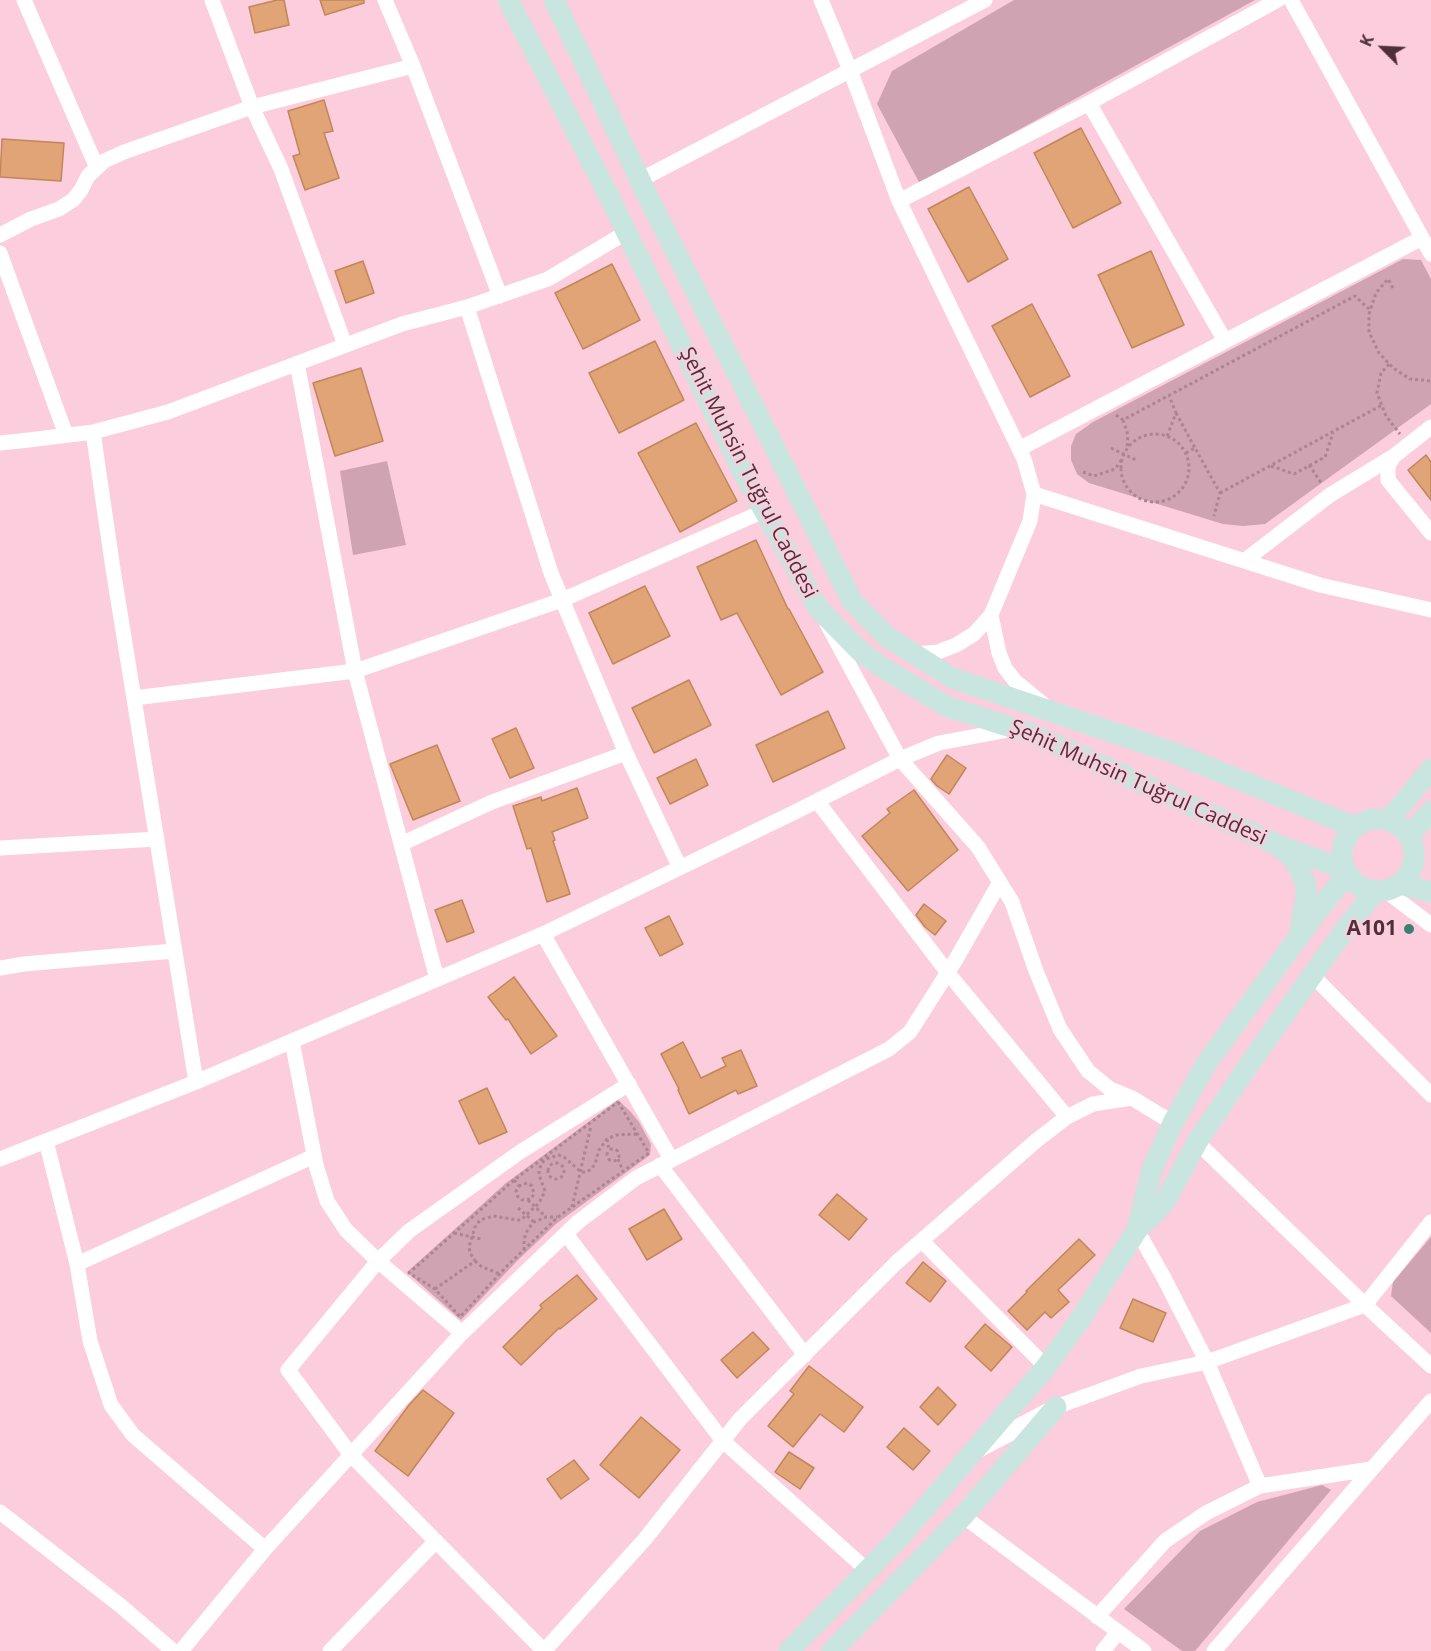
<!DOCTYPE html>
<html>
<head>
<meta charset="utf-8">
<style>
	body { margin:0 }
	#map { position:relative; width:1431px; height:1651px; overflow:hidden; background:#fccddc; font-family:"Open Sans",sans-serif }
	canvas { display:block }
	.north { position:absolute; left:1353px; top:18px; width:60px; height:60px; -webkit-text-stroke:4px #fccddc; paint-order:stroke; rotate:294deg; font-size:16px; font-weight:700; line-height:24px; text-align:center; color:#4e303b }
	.north::after { content:''; display:block; margin:auto; width:21px; height:27px; background:#4e303b; clip-path:polygon(50% 0,100% 100%,50% 72%,0 100%) }
</style>
</head>
<body>
<div id="map">
<canvas width="1431" height="1651"></canvas>
<div class="north">K</div>
</div>
<script>
const ctx = document.querySelector('canvas').getContext('2d');
ctx.lineJoin = 'round';
function fillPath(path, color) { ctx.fillStyle = color; ctx.fill(path, 'evenodd'); }
const shape = rows => new Path2D(rows.map(r => 'M' + r).join(''));
function stroke(path, color, width, dash) { ctx.strokeStyle = color; ctx.lineWidth = width; ctx.lineCap = dash ? 'butt' : 'round'; ctx.setLineDash(dash || []); ctx.stroke(path); }
function label(font, color, halo, rows, align = 'center') {
  ctx.font = font + ' "Open Sans",sans-serif'; ctx.lineWidth = 4.5; ctx.setLineDash([]); ctx.textBaseline = 'middle'; ctx.strokeStyle = halo; ctx.fillStyle = color; for (const [text, x, y, turn = 0] of rows) {
    ctx.save(); ctx.translate(x, y); ctx.rotate((+turn || 0) * Math.PI / 180); ctx.textAlign = isNaN(turn) ? turn : align; if (halo) ctx.strokeText(text, 0, 0); ctx.fillText(text, 0, 0); ctx.restore();
  }
}
fillPath(shape([
	[1014,0,1255,0,920,184,877,104,892,71],
	[1403,259,1421,260,1431,279,1431,404,1265,524,1243,526,1223,524,1089,483,1077,474,1071,460,1071,446,1076,434,1093,422],
	[387,461,406,545,353,555,340,471],
	[618,1100,630,1111,639,1122,651,1144,650,1155,556,1224,518,1260,461,1320,407,1272,506,1183],
	[1431,1237,1431,1333,1391,1296,1393,1282],
	[1322,1485,1331,1490,1195,1651,1182,1651,1124,1609,1200,1531,1257,1502]
]), '#d0a3b2');
const building = shape([
	[277,0,284,0,289,25,255,33,249,7,277,0],
	[320,0,364,0,364,3,325,15,320,0],
	[324,100,333,131,324,133,339,178,305,190,293,156,300,154,288,111,324,100],
	[1081,128,1121,203,1073,228,1034,153,1081,128],
	[2,139,64,143,61,181,0,177,2,139],
	[969,187,1008,259,968,282,928,209,969,187],
	[1151,251,1184,325,1132,348,1098,275,1151,251],
	[363,261,374,293,346,303,335,271,363,261],
	[612,264,640,320,583,349,555,293,612,264],
	[1032,304,1070,376,1030,397,992,326,1032,304],
	[655,341,684,400,619,433,589,373,655,341],
	[361,368,383,441,335,456,313,383,361,368],
	[696,423,737,501,680,532,638,453,696,423],
	[1426,455,1431,462,1431,500,1408,470,1426,455],
	[756,540,788,609,789,609,823,672,781,695,737,613,721,620,697,567,756,540],
	[645,586,670,636,613,664,589,613,645,586],
	[689,680,711,725,654,753,632,708,689,680],
	[828,711,845,748,773,782,756,745,828,711],
	[516,728,534,768,510,778,492,739,516,728],
	[437,745,460,801,413,820,390,764,437,745],
	[947,755,966,768,949,794,937,786,931,779,947,755],
	[696,759,708,785,670,804,657,778,696,759],
	[577,788,588,818,552,832,555,840,553,841,570,894,547,902,531,848,527,849,513,806,541,797,542,801,577,788],
	[914,790,958,850,908,891,862,836,890,813,887,809,914,790],
	[462,900,474,932,447,942,435,910,462,900],
	[924,904,946,921,935,935,925,927,916,915,924,904],
	[669,916,683,944,660,956,645,928,669,916],
	[514,977,557,1036,531,1054,508,1019,506,1020,488,997,514,977],
	[683,1042,701,1078,726,1066,722,1058,741,1050,757,1086,738,1094,736,1090,689,1114,678,1090,679,1089,661,1054,683,1042],
	[487,1088,507,1132,479,1144,459,1101,487,1088],
	[837,1194,867,1219,849,1240,819,1215,837,1194],
	[664,1209,682,1239,647,1260,629,1229,664,1209],
	[1079,1239,1095,1255,1058,1290,1069,1302,1051,1318,1045,1312,1027,1330,1008,1311,1027,1292,1026,1291,1079,1239],
	[923,1262,946,1281,930,1302,906,1283,923,1262],
	[577,1275,597,1299,560,1329,559,1328,521,1365,503,1347,542,1308,540,1305,577,1275],
	[1133,1299,1166,1313,1153,1342,1120,1328,1133,1299],
	[985,1324,1012,1347,991,1371,965,1347,985,1324],
	[753,1332,769,1349,737,1378,721,1360,753,1332],
	[809,1366,863,1407,844,1432,820,1414,793,1447,768,1426,794,1394,790,1391,809,1366],
	[938,1387,956,1405,938,1425,920,1407,938,1387],
	[423,1390,454,1413,408,1476,375,1451,409,1405,423,1390],
	[641,1417,680,1450,639,1498,600,1465,641,1417],
	[904,1428,930,1451,913,1470,887,1447,904,1428],
	[789,1452,814,1468,800,1489,775,1472,789,1452],
	[574,1460,589,1479,561,1499,547,1479,574,1460]
]);
fillPath(building, '#e0a477');
stroke(building, '#c1865a', 1.5);
stroke(shape([
	[1393,288,1388,279,1376,293,1369,314,1369,332,1379,353,1393,368,1410,379,1431,381],
	[1389,364,1381,373,1377,393,1386,416,1400,434],
	[1176,413,1195,448],
	[1116,415,1123,420,1355,296,1370,310],
	[1123,420,1128,435,1127,448],
	'1121 468a34 34 0 1 1 68 0a34 34 0 1 1-68 0Z',
	[1167,436,1176,413,1169,396],
	[1111,448,1136,460],
	[1186,453,1195,448,1220,493,1214,516],
	[1309,465,1322,484],
	[1271,466,1294,474,1325,457,1333,433],
	[1083,472,1094,476,1115,469,1122,459],
	[1220,493,1382,405],
	[618,1102,649,1153,558,1217,506,1267,460,1317,435,1289,409,1273,514,1180,618,1102],
	[607,1139,609,1150],
	'607 1155a6 6 0 1 1 12 0a6 6 0 1 1-12 0Z',
	[618,1159,623,1171],
	'548 1171a8 8 0 1 1 16 0a8 8 0 1 1-16 0Z',
	[514,1180,519,1186,516,1191,518,1197,522,1200,531,1199,534,1194,532,1186,527,1183,519,1186],
	[528,1200,546,1217],
	[572,1207,591,1126],
	[518,1208,534,1222],
	[454,1233,481,1239],
	[524,1250,524,1239,528,1229,534,1222,546,1217,557,1217],
	[475,1261,482,1267,500,1274],
	[435,1289,475,1261,470,1253,469,1247,475,1227,480,1220,493,1216,517,1220,521,1220,539,1203,545,1191,539,1175,539,1170,542,1163,546,1159,559,1155,564,1157,581,1172,587,1172,592,1168,595,1164,599,1150,607,1139,616,1135,637,1134]
]), '#ac8492', 3, [3, 3]);
stroke(shape([
	[24,0,97,168],
	[212,0,252,107,281,169,345,345],
	[385,0,413,66,500,296],
	[821,0,850,70,899,201,1024,459,1034,494,1030,521,991,615,974,634,956,645,938,652,915,654],
	[1291,0,1431,254],
	[1089,103,1225,341],
	[640,180,985,0],
	[899,201,1089,103,1278,0],
	[0,235,31,219,59,209,73,200,81,190,88,176,104,161,124,152,252,107,413,66],
	[0,253,66,435],
	[467,307,551,573,626,753,680,868],
	[297,363,355,671,437,979],
	[1431,427,1394,456,1388,466,1388,480,1431,533],
	[93,432,113,569,196,1082],
	[0,443,29,440,93,432,168,412,402,324,467,307,548,279,627,232],
	[1019,449,1422,238],
	[1034,494,1320,585,1431,610],
	[1244,561,1330,495,1394,456],
	[991,615,999,653,1005,668,1015,681,1043,704],
	[827,624,900,759,978,847,1012,902,1036,971,1060,1029,1088,1071,1110,1089,1132,1098,1173,1123],
	[134,698,355,671,562,600,764,511],
	[817,801,948,973,1067,1117],
	[401,844,492,802,626,753],
	[0,848,157,839],
	[1386,891,1431,925],
	[543,934,671,1159],
	[0,968,24,964,174,951],
	[1312,975,1431,1095],
	[292,1041,316,1165,327,1201,346,1230,378,1261,462,1333],
	[46,1141,77,1264,90,1341,111,1405,133,1435,265,1549],
	[1197,1142,1365,1305,1431,1366],
	[0,1159,196,1082,543,934,795,812,900,759,939,743,1014,729],
	[660,1165,805,1355],
	[1137,1230,1164,1278,1207,1362,1260,1486],
	[566,1234,723,1441,867,1570],
	[922,1241,1046,1367],
	[77,1264,314,1156],
	[1056,1407,1141,1376,1207,1362,1365,1305,1431,1222],
	[0,1512,121,1606,173,1651],
	[963,1516,1144,1651],
	[1097,1617,1165,1541,1206,1513,1260,1486,1371,1469],
	[181,1651,265,1549,462,1333,578,1222,636,1178,889,1049,910,1032,955,961,1000,882],
	[330,1651,436,1541],
	[544,1651,351,1455,288,1370,378,1261,409,1231,520,1152,629,1084],
	[544,1651,645,1539,740,1419,897,1262,1037,1140,1067,1117,1093,1104,1132,1098],
	[1103,1651,1118,1632],
	[1214,1651,1431,1401]
]), '#fff', 15);
stroke(shape([
	[978,1449,1052,1410]
]), '#fff', 18);
stroke(shape([
	[508,0,608,194,744,474,818,608,860,651,880,666,948,707,1033,734,1278,845,1344,869],
	[554,0,649,199,852,601,886,636,952,678,1174,753,1355,827],
	'1342 855a36 36 0 1 1 72 0a36 36 0 1 1-72 0Z',
	[1389,820,1431,769],
	[1409,836,1431,811],
	[1280,847,1295,860,1306,885,1306,897,1300,929],
	[1400,884,1431,892],
	[1137,1230,1152,1169,1173,1123,1206,1064,1316,913,1347,874],
	[789,1651,900,1537,1046,1367,1079,1321,1137,1230,1165,1202,1197,1142,1248,1066,1338,939,1375,891],
	[832,1651,963,1516,1056,1407]
]), '#c8e5df', 21);
for (const [x, y, r, color] of [
	[1409,929,6,"#3d7f71"]
]) { const dot = new Path2D(); dot.arc(x, y, r, 0, 2 * Math.PI); ctx.fillStyle = color; ctx.fill(dot); stroke(dot, '#fccddc', 2); }
label('21px', '#4e303b', '#fccddc', [
	["Şehit Muhsin Tuğrul Caddesi",748,473,63],
	["Şehit Muhsin Tuğrul Caddesi",1138,783,24]
]);
label('bold 21px', '#4e303b', '#fccddc', [
	["A101",1397,929]
], 'right');
</script>
</body>
</html>
